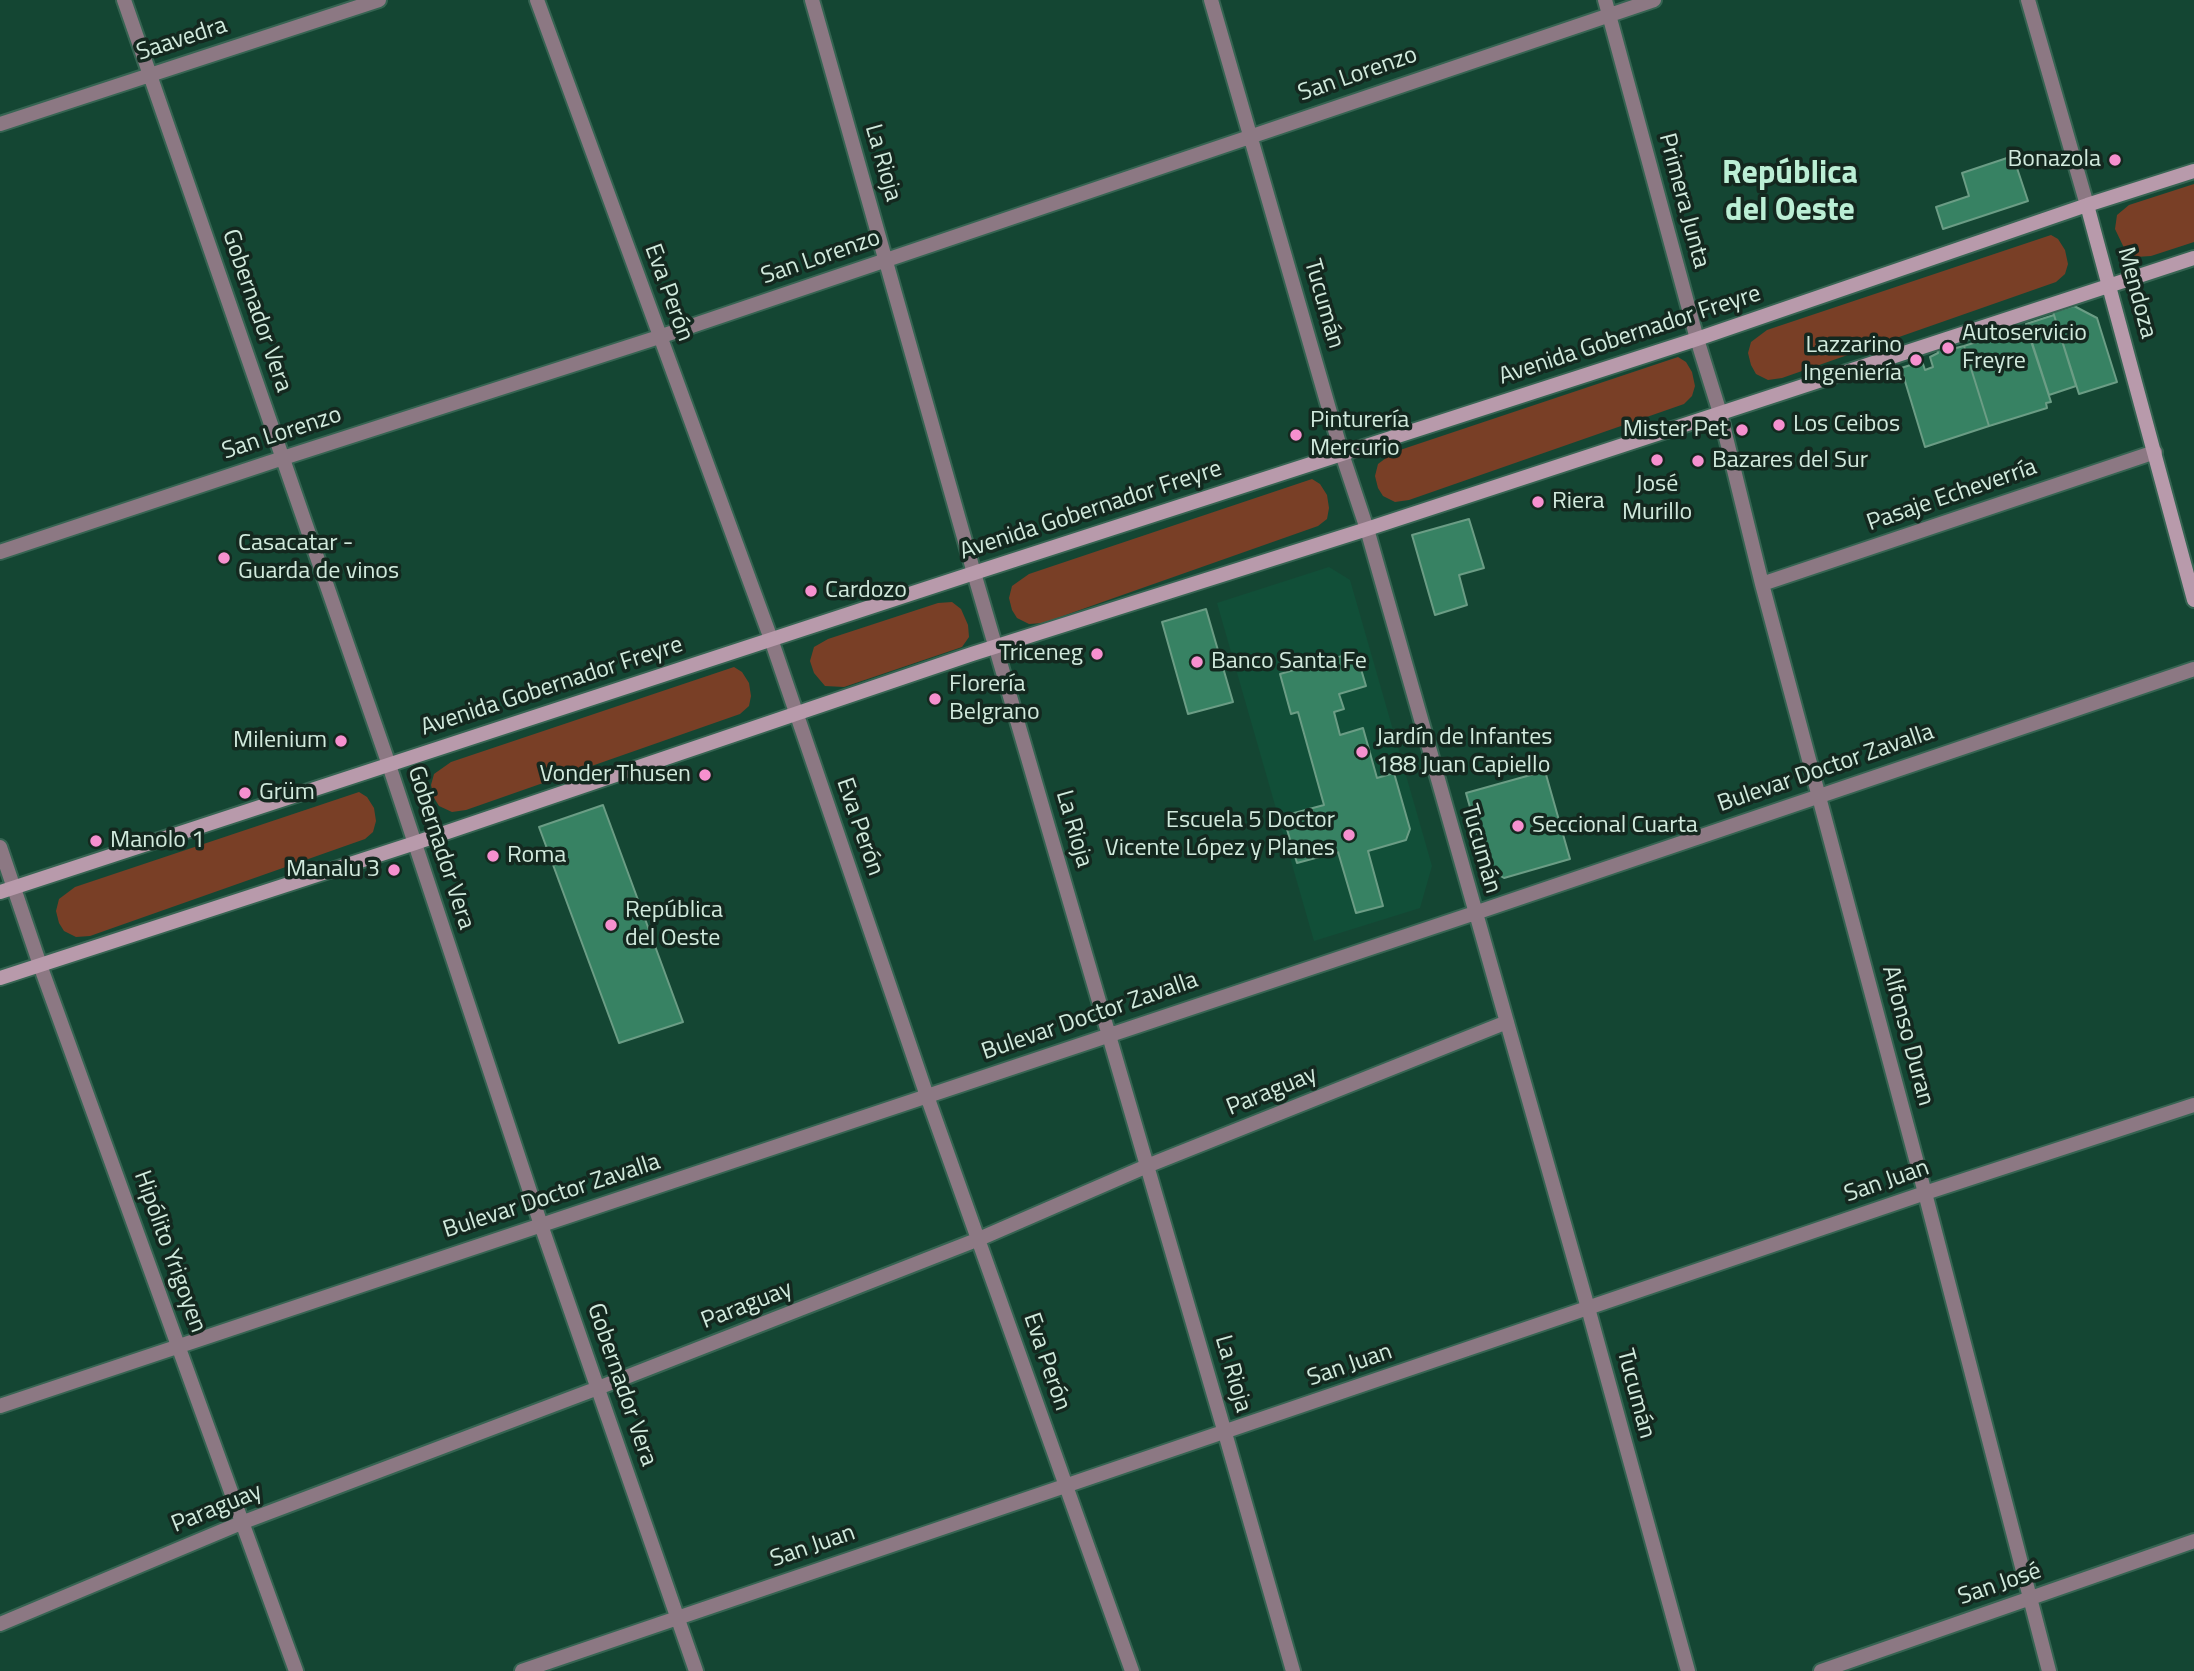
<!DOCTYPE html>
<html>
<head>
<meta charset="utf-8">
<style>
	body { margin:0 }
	canvas { display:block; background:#144633 }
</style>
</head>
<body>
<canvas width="2194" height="1671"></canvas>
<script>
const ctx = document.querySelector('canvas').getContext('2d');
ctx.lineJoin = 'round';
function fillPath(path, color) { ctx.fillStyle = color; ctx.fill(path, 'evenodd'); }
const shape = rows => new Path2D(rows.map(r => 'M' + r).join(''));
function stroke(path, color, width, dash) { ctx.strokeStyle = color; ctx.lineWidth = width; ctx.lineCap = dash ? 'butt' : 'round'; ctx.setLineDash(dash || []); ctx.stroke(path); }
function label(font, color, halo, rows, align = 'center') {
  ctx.font = font + ' "Titillium Web",sans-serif'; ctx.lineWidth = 7; ctx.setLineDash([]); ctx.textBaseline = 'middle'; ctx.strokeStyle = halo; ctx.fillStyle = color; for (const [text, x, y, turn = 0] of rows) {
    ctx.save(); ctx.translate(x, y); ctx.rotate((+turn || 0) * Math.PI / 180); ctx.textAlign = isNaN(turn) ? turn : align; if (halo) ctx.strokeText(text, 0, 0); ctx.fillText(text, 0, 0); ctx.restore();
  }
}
fillPath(shape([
	[1329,567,1350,580,1432,866,1420,908,1314,941,1217,603]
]), '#114f38');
fillPath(shape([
	[2194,184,2194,242,2151,256,2136,257,2126,252,2115,229,2117,215,2129,205],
	[2051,235,2058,239,2065,250,2068,264,2065,274,2056,282,1782,378,1768,380,1756,374,1751,365,1748,353,1751,342,1767,330],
	[1678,357,1686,362,1692,372,1695,386,1692,396,1684,404,1409,500,1395,502,1383,496,1378,488,1375,476,1378,464,1394,452],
	[1312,479,1320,484,1327,495,1329,508,1327,519,1318,526,1043,623,1029,624,1017,618,1012,610,1009,598,1012,586,1029,574],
	[952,602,961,609,968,625,969,637,962,647,844,687,825,686,814,673,810,661,814,647,828,639,938,603],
	[734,667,742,672,749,683,751,696,749,706,740,714,466,810,452,812,439,806,434,798,431,785,434,774,451,762],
	[359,792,367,797,374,808,376,821,373,832,365,839,90,936,76,937,64,931,59,923,56,911,59,899,75,887]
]), '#793f26');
const building = shape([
	[2013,156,2028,201,1943,229,1936,207,1969,196,1962,173,2013,156],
	[2074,306,2097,318,2117,382,2079,394,2053,312,2074,306],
	[2054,315,2076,386,2049,395,2026,324,2054,315],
	[2026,326,2051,402,2046,403,2047,408,1989,426,1964,346,2026,326],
	[1951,344,1952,349,1964,346,1989,426,1925,447,1901,368,1914,364,1912,358,1920,355,1925,370,1933,367,1930,357,1938,353,1937,349,1951,344],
	[1469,519,1484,568,1459,575,1467,605,1435,615,1412,535,1469,519],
	[1206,609,1233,702,1188,714,1162,622,1206,609],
	[1356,652,1366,686,1339,694,1344,709,1334,712,1340,735,1363,728,1377,778,1394,773,1410,829,1406,840,1368,851,1383,906,1356,913,1338,852,1297,863,1283,816,1324,805,1298,712,1291,714,1280,674,1356,652],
	[1545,771,1570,859,1504,878,1487,868,1466,793,1545,771],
	[603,805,683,1022,619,1043,539,827,603,805]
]);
fillPath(building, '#378263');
stroke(building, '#6b9d85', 2);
const street = shape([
	[124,0,389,765,541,1225,696,1671],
	[537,0,771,639,927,1096,1132,1671],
	[812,0,974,573,1225,1433,1293,1671],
	[1211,0,1342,454,1367,529,1588,1308,1688,1671],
	[1605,0,1697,339,1720,413,1762,584,1925,1193,2049,1671],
	[2028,0,2087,205],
	[0,124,379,0],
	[0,552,283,458,659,337,1654,0],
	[1762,584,2155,452],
	[0,847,40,965,296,1671],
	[0,1406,1475,913,2194,669],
	[0,1624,241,1523,598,1388,979,1239,1147,1166,1507,1022],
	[522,1671,1925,1193,2194,1105],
	[1821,1671,2194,1541]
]);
const secondary = shape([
	[2087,205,2194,600],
	[0,892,974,573,1697,339,2087,205,2194,171],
	[0,978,415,843,972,654,1367,529,2194,258]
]);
stroke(street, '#366452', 18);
stroke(secondary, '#366452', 18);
stroke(street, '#8c7883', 14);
stroke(secondary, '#b89aab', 14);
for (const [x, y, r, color] of [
	[2115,160,7,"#f690cf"],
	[1948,348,7,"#f690cf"],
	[1916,360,7,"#f690cf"],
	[1779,425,7,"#f690cf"],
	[1742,430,7,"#f690cf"],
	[1296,435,7,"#f690cf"],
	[1657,460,7,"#f690cf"],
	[1698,461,7,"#f690cf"],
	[1538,502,7,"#f690cf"],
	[224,558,7,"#f690cf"],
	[811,591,7,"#f690cf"],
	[1097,654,7,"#f690cf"],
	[1197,662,7,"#f690cf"],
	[935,699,7,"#f690cf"],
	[341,741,7,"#f690cf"],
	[1362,752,7,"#f690cf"],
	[705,775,7,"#f690cf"],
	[245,793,7,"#f690cf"],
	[1518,826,7,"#f690cf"],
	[1349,835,7,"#f690cf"],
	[96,841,7,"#f690cf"],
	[493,856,7,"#f690cf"],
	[394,870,7,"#f690cf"],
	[611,925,7,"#f690cf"]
]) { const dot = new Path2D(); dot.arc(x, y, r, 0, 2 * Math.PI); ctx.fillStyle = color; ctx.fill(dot); stroke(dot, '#14281f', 2.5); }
label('24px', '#d1eadd', '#14281f', [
	["Saavedra",182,40,-18],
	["San Lorenzo",1358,75,-19],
	["La Rioja",882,163,74],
	["Primera Junta",1683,201,75],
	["San Lorenzo",821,258,-19],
	["Eva Perón",668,293,70],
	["Mendoza",2136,293,75],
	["Tucumán",1323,304,74],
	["Gobernador Vera",256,311,71],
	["Avenida Gobernador Freyre",1630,336,-18],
	["San Lorenzo",282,434,-18],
	["Pasaje Echeverría",1952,496,-19],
	["Avenida Gobernador Freyre",1091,511,-18],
	["Avenida Gobernador Freyre",552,687,-18],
	["Bulevar Doctor Zavalla",1826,769,-19],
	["Eva Perón",859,827,71],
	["La Rioja",1073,829,74],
	["Gobernador Vera",440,848,72],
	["Tucumán",1480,849,74],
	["Bulevar Doctor Zavalla",1090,1017,-19],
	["Alfonso Duran",1907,1036,75],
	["Paraguay",1272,1092,-22],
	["San Juan",1887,1182,-19],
	["Bulevar Doctor Zavalla",552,1197,-18],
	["Hipólito Yrigoyen",169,1252,70],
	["Paraguay",747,1306,-21],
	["Eva Perón",1046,1362,71],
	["San Juan",1350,1366,-19],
	["La Rioja",1232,1374,74],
	["Gobernador Vera",621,1385,71],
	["Tucumán",1635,1394,75],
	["Paraguay",217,1509,-22],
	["San Juan",813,1547,-19],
	["San José",2000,1585,-19]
]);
label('24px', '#d1eadd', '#14281f', [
	["Bonazola",2101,160,"right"],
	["Autoservicio",1962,334],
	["Freyre",1962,362],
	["Lazzarino",1902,346,"right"],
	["Ingeniería",1902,374,"right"],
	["Pinturería",1310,421],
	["Mercurio",1310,449],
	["Los Ceibos",1793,425],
	["Mister Pet",1728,430,"right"],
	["Bazares del Sur",1712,461],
	["José",1657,485,"center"],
	["Murillo",1657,513,"center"],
	["Riera",1552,502],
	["Casacatar -",238,544],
	["Guarda de vinos",238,572],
	["Cardozo",825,591],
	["Triceneg",1083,654,"right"],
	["Banco Santa Fe",1211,662],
	["Florería",949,685],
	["Belgrano",949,713],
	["Jardín de Infantes",1376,738],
	["188 Juan Capiello",1376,766],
	["Milenium",327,741,"right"],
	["Vonder Thusen",691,775,"right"],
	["Grüm",259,793],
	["Escuela 5 Doctor",1335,821,"right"],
	["Vicente López y Planes",1335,849,"right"],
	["Seccional Cuarta",1532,826],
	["Manolo 1",110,841],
	["Roma",507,856],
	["Manalu 3",380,870,"right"],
	["República",625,911],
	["del Oeste",625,939]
], 'left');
label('bold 32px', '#bbefd5', '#14281f', [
	["República",1790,175],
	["del Oeste",1790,212]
]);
</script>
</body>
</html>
